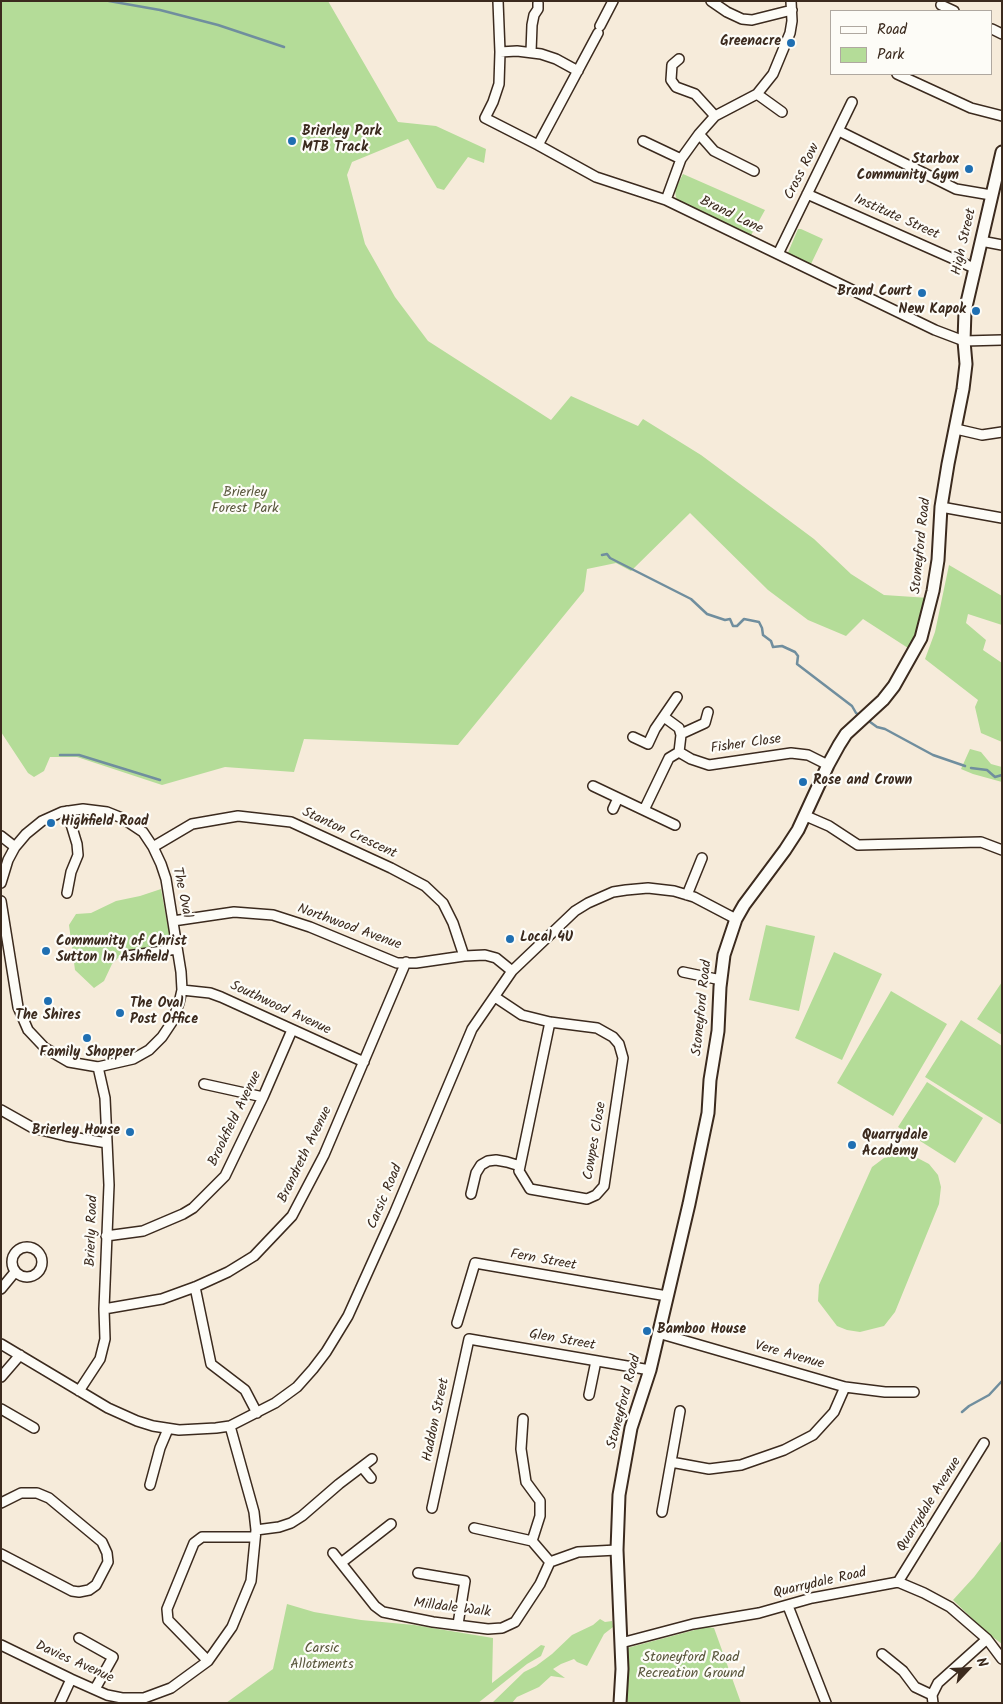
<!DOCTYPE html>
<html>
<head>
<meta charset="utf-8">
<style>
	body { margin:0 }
	#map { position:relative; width:1003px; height:1704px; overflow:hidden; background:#f6ebda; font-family:Kalam,sans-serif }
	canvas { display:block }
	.frame { position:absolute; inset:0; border:2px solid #3b2a1e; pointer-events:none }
	.legend { position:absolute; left:830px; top:10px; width:162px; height:65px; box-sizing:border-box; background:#fdfcf7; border:1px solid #afa8a0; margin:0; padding:6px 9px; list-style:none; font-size:15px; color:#3b2a1e }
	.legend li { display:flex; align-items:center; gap:10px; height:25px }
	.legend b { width:25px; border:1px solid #afa8a0 }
	.north { position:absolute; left:943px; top:1644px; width:50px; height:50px; -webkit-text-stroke:4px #fdfcf7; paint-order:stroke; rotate:65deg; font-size:14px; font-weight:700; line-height:20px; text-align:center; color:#3b2a1e }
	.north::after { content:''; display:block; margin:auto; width:18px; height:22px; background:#3b2a1e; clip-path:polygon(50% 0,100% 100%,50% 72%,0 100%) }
</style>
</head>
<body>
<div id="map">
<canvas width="1003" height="1704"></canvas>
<div class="frame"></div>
<ul class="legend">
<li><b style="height:6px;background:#fdfcf7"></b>Road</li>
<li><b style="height:14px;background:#b4dc98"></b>Park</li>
</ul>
<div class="north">N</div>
</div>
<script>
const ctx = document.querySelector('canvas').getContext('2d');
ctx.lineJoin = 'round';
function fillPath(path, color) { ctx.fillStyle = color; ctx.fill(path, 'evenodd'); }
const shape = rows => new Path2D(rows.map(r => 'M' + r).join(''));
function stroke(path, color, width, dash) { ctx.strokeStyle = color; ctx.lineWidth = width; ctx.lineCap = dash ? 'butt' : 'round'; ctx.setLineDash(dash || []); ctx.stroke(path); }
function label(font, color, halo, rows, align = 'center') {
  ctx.font = font + ' Kalam,sans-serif'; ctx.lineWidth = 4.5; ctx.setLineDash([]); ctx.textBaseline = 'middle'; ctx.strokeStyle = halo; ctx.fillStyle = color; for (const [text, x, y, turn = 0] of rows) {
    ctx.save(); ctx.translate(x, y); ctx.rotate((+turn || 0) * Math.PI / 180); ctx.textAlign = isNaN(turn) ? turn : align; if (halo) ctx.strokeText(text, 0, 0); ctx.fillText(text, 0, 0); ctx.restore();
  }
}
fillPath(shape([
	[1,1,328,1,398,122,436,126,486,149,484,163,468,157,444,190,437,188,408,139,352,162,347,175,365,244,395,297,428,341,551,420,571,396,638,426,643,419,701,455,814,539,851,574,884,595,929,598,919,626,908,648,863,619,846,636,808,620,768,590,690,513,631,571,616,563,587,569,584,591,458,745,304,739,294,772,225,767,162,785,77,757,50,757,44,771,34,777,28,773,1,732],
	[683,174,765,210,750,237,679,203,676,197,675,190],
	[798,229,801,229,823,239,810,266,787,255],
	[949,565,1002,596,1002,625,968,614,966,623,986,640,983,650,1002,663,1002,742,981,733,975,707,978,700,925,659,935,632],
	[970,749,981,752,991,764,1002,767,1002,782,973,774,961,769],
	[161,889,171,944,169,947,134,951,118,958,112,964,104,981,94,988,75,970,69,925,76,914,91,913,116,901,140,896],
	[766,925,815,936,799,1011,749,1000],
	[834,952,882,974,842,1060,795,1038],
	[1002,982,1002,1035,977,1019],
	[891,991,947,1024,893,1116,837,1083],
	[961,1020,1002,1046,1002,1125,925,1077],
	[927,1082,983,1118,955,1163,898,1127],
	[908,1153,929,1164,938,1175,941,1187,939,1204,895,1312,884,1326,860,1332,847,1330,837,1326,818,1301,819,1285,872,1167,884,1158],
	[1002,1540,1002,1644,986,1632,953,1600,974,1577],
	[287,1604,314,1612,361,1620,414,1625,493,1638,492,1683,541,1645,545,1646,541,1656,527,1664,478,1703,226,1703,273,1669],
	[600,1619,605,1622,612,1621,613,1627,604,1634,587,1666,577,1662,574,1659,561,1664,553,1669,565,1678,551,1676,539,1687,517,1697,512,1703,492,1703,524,1672,536,1666,552,1654,572,1635,593,1625],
	[706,1627,714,1628,741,1703,625,1703,627,1648]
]), '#b4dc98');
stroke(shape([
	[109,1,160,10,218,25,284,47],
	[602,555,607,554,610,558,691,599,707,614,725,620,730,619,733,626,737,626,744,619,759,622,762,628,763,635,771,641,773,647,782,646,795,652,798,656,797,664,852,706,856,713,861,716],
	[866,719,877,727,885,729,933,755,965,766],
	[60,755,79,755,160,780],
	[971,768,987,770,995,777,1002,775],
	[962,1412,969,1406,989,1395,1002,1381]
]), '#708e9e', 2.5);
const street = shape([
	[498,1,500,52,499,84,493,102,485,118,538,145,596,177,666,200,935,330,964,341,1002,340],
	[711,1,727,12,742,19,752,20,792,10],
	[941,5,954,11],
	[600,26,613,1],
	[992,29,1002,34],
	[500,52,517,51,541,54,556,59,578,71],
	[531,52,532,25,534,15,538,9,538,3],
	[679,59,672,65,671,80,676,87,695,94,715,116],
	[897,74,971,108,1002,116],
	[757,94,782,112],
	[839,131,956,189,991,195],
	[699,134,714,151,754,171],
	[643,141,681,159],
	[538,145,598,33],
	[807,194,974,268],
	[666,200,681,159,699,134,715,116,757,94,773,74,790,33,792,21,791,1],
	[981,241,1002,245],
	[778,254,852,102],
	[956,429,982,435,1002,432],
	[941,507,1002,518],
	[664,717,679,728,681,735,679,752],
	[681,734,705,723,708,712],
	[633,737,648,744,655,729,677,697],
	[593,786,675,825],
	[613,809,618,798],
	[644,810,669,758,679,752,691,759,709,765,791,753,808,755,828,765],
	[806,816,829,826,858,845,981,842,1002,850],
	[1,836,15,847],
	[153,847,192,824,238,816,291,822,391,868,425,886,443,903,453,923,464,956],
	[1,883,8,860,15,847,26,834,42,821,62,812,83,809,107,812,122,818,143,832,153,847,161,864,166,879,181,972,182,990,179,1003,172,1022,162,1037,149,1050,133,1059,98,1067,69,1062,45,1048,28,1030,18,1007,1,901],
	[67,893,71,872,78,855,77,844,67,811],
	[687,895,702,858],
	[173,921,234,912,273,915,310,927,397,963,416,963,464,956,485,955,496,958,512,971],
	[127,956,177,949],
	[683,972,721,980],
	[182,990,210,993,221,997,364,1062],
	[495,997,522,1015,550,1022,597,1028,613,1037,619,1044,623,1058,604,1186,596,1195,587,1199,530,1189,519,1171,550,1022],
	[204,1084,263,1097],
	[1,1110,33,1128,66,1136,107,1143],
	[471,1194,476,1173,481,1165,488,1161,496,1160,507,1162,520,1166],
	[106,1236,143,1231,183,1214,193,1208,225,1176,263,1097,292,1030],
	'12 1262a15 15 0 1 1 30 0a15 15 0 1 1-30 0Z',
	[195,1287,211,1364,245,1390,257,1413],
	[1,1289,15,1272],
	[104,1309,162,1299,195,1287,228,1272,254,1256,292,1216,324,1155,406,962],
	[457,1323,475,1263,667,1296],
	[658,1333,845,1387,885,1392,914,1392],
	[1,1344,108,1408,137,1421,153,1426,179,1430,216,1428,230,1426,275,1403,297,1387,313,1369,326,1352,348,1316,394,1214,472,1029,512,971,575,911,588,903,613,892,626,890,648,888,674,891,694,897,736,919],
	[1,1377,20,1355],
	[79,1391,100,1359,105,1339,104,1309,109,1185,105,1098,98,1067],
	[589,1395,596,1361],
	[1,1409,34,1428],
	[523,1419,521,1449,526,1482,540,1501,540,1516,532,1541],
	[671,1462,709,1469,741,1465,784,1450,813,1435,834,1412,845,1387],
	[362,1467,371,1478],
	[150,1485,160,1448,168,1429],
	[1,1503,21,1493,37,1493,49,1498,102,1542,107,1553,108,1562,96,1585,89,1590,79,1592,72,1591,1,1554],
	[432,1508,469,1339,650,1370],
	[662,1512,680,1411],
	[474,1528,532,1541,550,1562],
	[256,1530,279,1527,291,1523,302,1516,339,1484,372,1459],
	[333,1553,375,1606,383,1612,433,1622,488,1629,502,1628,515,1622,540,1584,550,1562,578,1552,617,1550],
	[341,1563,391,1524],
	[418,1573,465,1581,458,1624],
	[898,1582,984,1443],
	[788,1606,826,1703],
	[79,1638,113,1657,95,1689],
	[621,1643,693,1624,759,1613,812,1598,898,1582,924,1593,950,1607,987,1639,1002,1659],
	[1,1645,71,1679,107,1695,122,1698,144,1698,171,1688,208,1661,232,1627,251,1581,256,1530,254,1512,230,1426],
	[882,1654,903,1671,915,1687,932,1695],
	[208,1661,168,1620,167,1609,194,1543,202,1537,255,1537],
	[60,1703,71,1679],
	[933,1703,932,1695,938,1683,987,1639]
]);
const secondary = shape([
	[620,1703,622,1669,617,1550,619,1495,631,1428,650,1370,689,1204,708,1113,710,1080,718,1031,720,987,724,955,736,919,744,905,785,850,798,830,828,765,839,745,846,734,883,700,894,686,921,638,933,591,938,560,941,507,948,464,963,389,966,364,964,341,965,311,1002,152]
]);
stroke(street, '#3b2a1e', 12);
stroke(secondary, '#3b2a1e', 15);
stroke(street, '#fdfcf7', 9);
stroke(secondary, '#fdfcf7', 11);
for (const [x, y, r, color] of [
	[791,43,5,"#1f6fb2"],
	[292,141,5,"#1f6fb2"],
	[969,169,5,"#1f6fb2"],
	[922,293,5,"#1f6fb2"],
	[976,311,5,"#1f6fb2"],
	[803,782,5,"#1f6fb2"],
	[51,823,5,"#1f6fb2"],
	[510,939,5,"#1f6fb2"],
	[46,951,5,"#1f6fb2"],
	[48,1001,5,"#1f6fb2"],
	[120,1013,5,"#1f6fb2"],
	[87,1038,5,"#1f6fb2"],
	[130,1132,5,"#1f6fb2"],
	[852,1145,5,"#1f6fb2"],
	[647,1331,5,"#1f6fb2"]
]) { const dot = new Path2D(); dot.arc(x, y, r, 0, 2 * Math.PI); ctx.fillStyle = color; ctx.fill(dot); stroke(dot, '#fdfcf7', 2); }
label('bold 14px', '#3b2a1e', '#fdfcf7', [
	["Greenacre",781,43,"right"],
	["Brierley Park",302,133],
	["MTB Track",302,149],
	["Starbox",959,161,"right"],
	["Community Gym",959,177,"right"],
	["Brand Court",912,293,"right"],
	["New Kapok",966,311,"right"],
	["Rose and Crown",813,782],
	["Highfield Road",61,823],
	["Local 4U",520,939],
	["Community of Christ",56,943],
	["Sutton In Ashfield",56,959],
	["The Oval",130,1005],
	["Post Office",130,1021],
	["The Shires",48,1017,"center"],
	["Family Shopper",87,1054,"center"],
	["Brierley House",120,1132,"right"],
	["Quarrydale",862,1137],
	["Academy",862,1153],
	["Bamboo House",657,1331]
], 'left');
label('14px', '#3b2a1e', '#fdfcf7', [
	["Cross Row",803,172,-63],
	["Brand Lane",731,216,26],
	["Institute Street",896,218,24],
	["High Street",965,242,-77],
	["Stoneyford Road",922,546,-84],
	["Fisher Close",746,745,-8],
	["Stanton Crescent",349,834,25],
	["The Oval",181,893,78],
	["Northwood Avenue",349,928,20],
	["Stoneyford Road",703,1008,-84],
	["Southwood Avenue",280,1009,25],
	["Brookfield Avenue",236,1119,-64],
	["Cowpes Close",596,1141,-80],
	["Brandreth Avenue",306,1155,-64],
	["Carsic Road",386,1197,-67],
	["Brierly Road",93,1231,-88],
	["Fern Street",543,1261,10],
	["Glen Street",562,1341,10],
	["Vere Avenue",789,1356,16],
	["Stoneyford Road",625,1402,-75],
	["Haddon Street",437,1420,-78],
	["Quarrydale Avenue",930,1505,-58],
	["Quarrydale Road",820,1584,-13],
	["Milldale Walk",452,1609,7],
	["Davies Avenue",74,1663,24]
]);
label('14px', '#59563c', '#fdfcf7', [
	["Brierley",245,494],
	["Forest Park",245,510],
	["Carsic",322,1650],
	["Allotments",322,1666],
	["Stoneyford Road",691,1659],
	["Recreation Ground",691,1675]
]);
</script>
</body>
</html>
